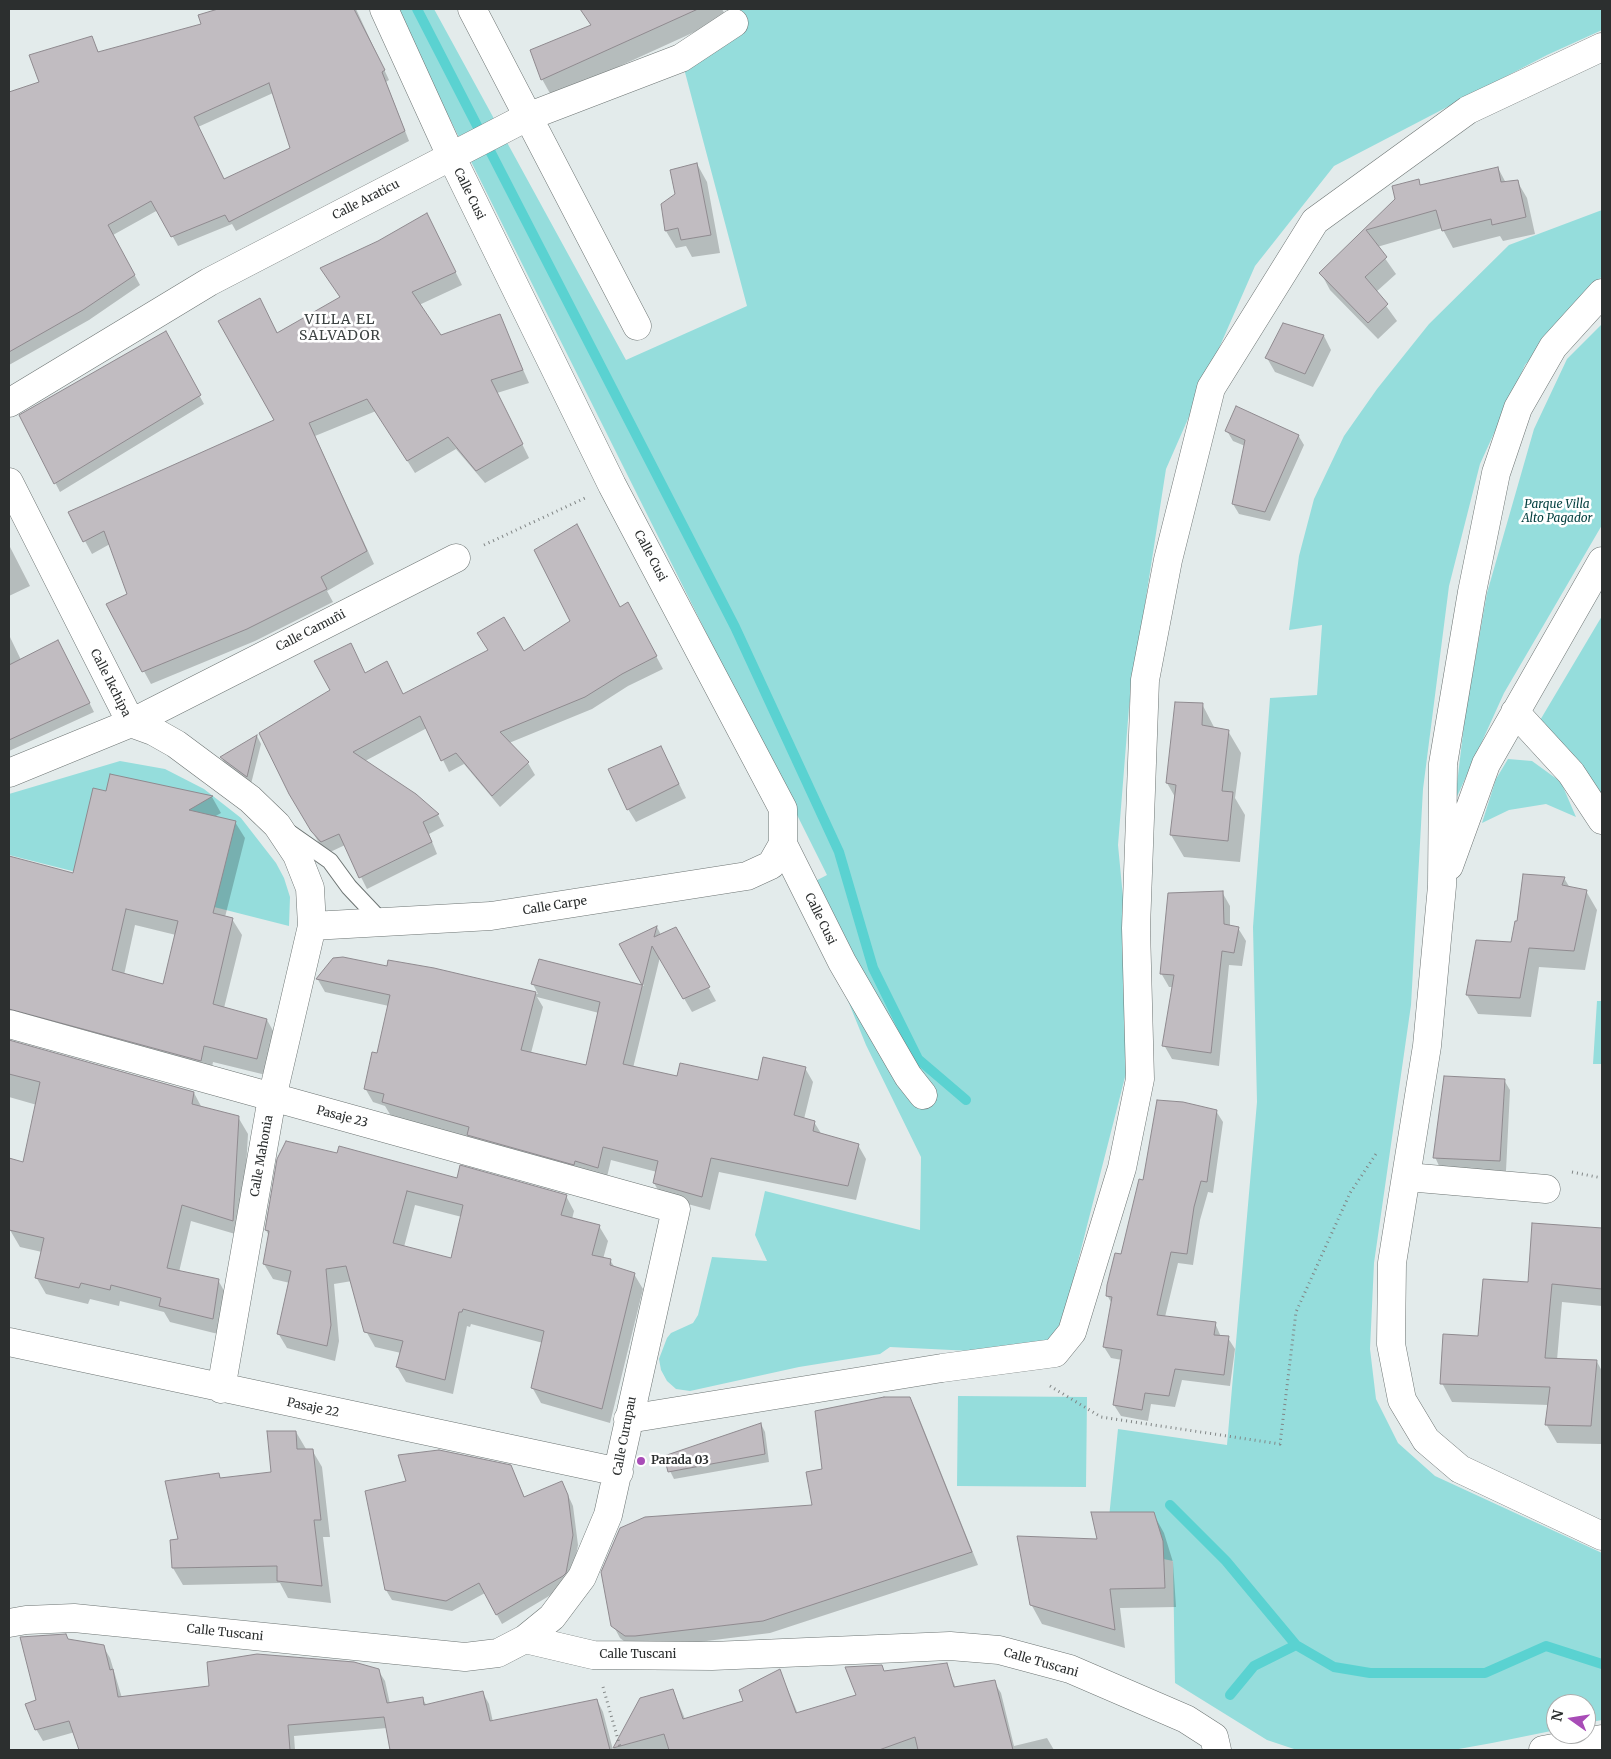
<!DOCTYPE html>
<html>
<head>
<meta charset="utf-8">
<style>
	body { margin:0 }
	#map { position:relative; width:1611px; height:1759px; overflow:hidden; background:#e3ebeb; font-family:Merriweather,serif }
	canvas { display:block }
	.frame { position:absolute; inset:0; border:10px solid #2c2f2f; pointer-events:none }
	.north { position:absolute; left:1546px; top:1694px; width:50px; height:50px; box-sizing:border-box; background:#fff; border:1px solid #abacac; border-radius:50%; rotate:283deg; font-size:14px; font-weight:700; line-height:20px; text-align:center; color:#2c2f2f }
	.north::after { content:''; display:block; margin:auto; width:18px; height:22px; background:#a84cb7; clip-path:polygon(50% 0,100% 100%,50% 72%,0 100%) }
</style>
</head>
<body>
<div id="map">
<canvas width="1611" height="1759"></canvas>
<div class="frame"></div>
<div class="north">N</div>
</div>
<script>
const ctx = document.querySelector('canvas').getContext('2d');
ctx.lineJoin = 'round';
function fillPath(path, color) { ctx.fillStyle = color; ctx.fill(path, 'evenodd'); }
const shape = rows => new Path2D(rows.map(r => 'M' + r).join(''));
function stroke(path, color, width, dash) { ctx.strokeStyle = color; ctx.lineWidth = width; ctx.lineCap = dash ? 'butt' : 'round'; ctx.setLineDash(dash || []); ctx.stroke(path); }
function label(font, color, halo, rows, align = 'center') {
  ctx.font = font + ' Merriweather,serif'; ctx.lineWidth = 5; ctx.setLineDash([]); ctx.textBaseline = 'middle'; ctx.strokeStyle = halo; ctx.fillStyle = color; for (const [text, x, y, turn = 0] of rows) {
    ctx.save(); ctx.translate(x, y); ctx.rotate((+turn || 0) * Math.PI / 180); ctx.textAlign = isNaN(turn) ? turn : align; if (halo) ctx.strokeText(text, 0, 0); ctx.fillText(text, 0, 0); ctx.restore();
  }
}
fillPath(shape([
	[395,9,434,9,626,360,747,306,682,61,743,31,732,9,1602,9,1602,30,1547,55,1334,166,1255,266,1166,469,1129,707,1118,845,1136,1034,1054,1355,890,1347,880,1354,799,1367,690,1391,676,1389,667,1381,661,1370,659,1359,667,1338,671,1333,693,1323,698,1315,712,1257,767,1261,755,1235,765,1191,920,1230,921,1157,866,1045,802,888,827,875],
	[1602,210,1602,276,1525,365,1480,464,1449,586,1423,789,1411,1005,1374,1263,1370,1349,1376,1399,1398,1443,1435,1476,1602,1553,1602,1720,1586,1723,1586,1704,1556,1704,1556,1730,1492,1743,1453,1750,1297,1750,1267,1740,1175,1683,1173,1561,1106,1547,1118,1429,1227,1445,1257,1102,1253,927,1270,698,1317,695,1322,625,1289,630,1299,556,1314,499,1344,436,1377,389,1429,324,1509,245],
	[1602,324,1602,525,1504,693,1455,801,1465,716,1487,593,1534,429,1567,359],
	[1602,616,1602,797,1539,722],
	[1508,759,1532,761,1561,782,1576,817,1546,804,1509,810,1482,823,1496,779],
	[120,761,165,769,204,789,241,818,276,863,284,878,290,897,289,926,9,855,9,794],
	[1597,1001,1602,1001,1602,1064,1593,1064],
	[958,1396,1087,1397,1086,1487,957,1486]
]), '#95dddc');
fillPath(shape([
	[222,9,243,9,245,13,312,33,303,9,356,9,389,80,386,82,409,141,236,231,232,224,178,246,158,210,113,235,140,285,89,320,9,365,9,150,85,113,9,122,9,94,40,83,91,37,99,53,202,25,199,16],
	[273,93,291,149,224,180,198,127],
	[646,9,722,9,728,20,701,29,552,97,542,79,593,26,591,23],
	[697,164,707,182,720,253,692,257,686,246,676,248,666,231,676,194],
	[1498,168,1506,183,1517,181,1527,198,1535,234,1503,241,1500,236,1453,248,1442,228,1377,247,1396,274,1376,292,1397,321,1378,339,1330,290,1321,273,1418,181,1421,186],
	[427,215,462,285,419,305,440,336,499,315,529,383,497,393,529,458,485,483,456,449,415,473,376,411,315,436,374,564,327,591,333,602,255,641,151,684,107,604,128,594,110,544,92,554,85,541,276,420,260,300,278,334,341,298,322,269,379,242],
	[1283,325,1324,336,1331,350,1313,387,1275,372,1267,358],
	[165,333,204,404,60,492,21,416],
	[1227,431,1298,435,1304,445,1270,521,1239,514,1233,504,1245,446,1233,441],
	[10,547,30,586,9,596,9,548],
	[620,608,634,615,663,669,628,686,592,709,509,743,528,763,535,775,500,807,464,764,449,772,427,728,365,761,415,795,438,815,444,826,429,834,437,854,367,889,345,845,328,853,319,843,290,793,365,674,403,695,523,652],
	[9,635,21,660,63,651,94,712,9,751],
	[1202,704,1215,729,1228,731,1241,753,1235,798,1245,815,1240,862,1184,857,1171,835,1175,797,1167,783],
	[257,736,261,744,251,784,226,766,222,758],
	[668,761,686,798,636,822,628,809],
	[111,775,212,797,221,813,214,817,235,822,245,838,225,917,232,919,242,935,224,1008,267,1020,276,1036,266,1075,213,1062,210,1077,9,1028,9,857,74,874,107,792],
	[135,925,176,935,164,986,124,975],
	[1564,878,1570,888,1586,891,1597,910,1585,970,1539,967,1531,1017,1478,1014,1467,995,1512,943,1518,922],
	[1222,892,1230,906,1230,926,1238,928,1246,941,1242,966,1229,965,1219,1066,1172,1059,1164,1045,1173,987,1169,987,1161,973],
	[657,927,661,935,676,929,716,1001,692,1012,660,957,633,1068,677,1078,759,1082,805,1068,813,1082,804,1119,814,1122,822,1135,858,1145,866,1159,856,1200,719,1172,710,1210,662,1197,654,1183,657,1172,611,1160,606,1181,391,1116,385,1106,373,1102,365,1088,378,1055,389,1006,325,992,317,978,388,967,434,969,538,994,533,984,540,961,644,986,621,945],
	[537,997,599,1013,587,1066,531,1053,543,1007],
	[9,1041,194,1093,202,1108,238,1117,248,1134,242,1236,191,1221,179,1272,218,1280,227,1296,222,1335,170,1322,164,1312,120,1301,119,1306,90,1299,88,1304,46,1294,36,1277,42,1252,20,1247,10,1230,37,1105,9,1097],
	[1504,1080,1510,1090,1506,1171,1440,1168,1435,1157],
	[1216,1111,1223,1122,1213,1193,1208,1192,1200,1220,1193,1265,1178,1263,1165,1317,1215,1323,1221,1337,1228,1338,1235,1349,1230,1386,1182,1380,1175,1407,1151,1404,1148,1421,1121,1416,1114,1405,1122,1360,1111,1358,1104,1347,1112,1304,1107,1295,1144,1182],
	[1602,1125,1602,1144,1601,1141],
	[278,1160,458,1179,566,1196,574,1211,572,1219,599,1226,608,1241,603,1259,610,1260,615,1268,634,1274,643,1289,610,1423,541,1403,532,1387,543,1343,471,1324,470,1327,467,1326,453,1394,406,1382,397,1367,401,1353,375,1347,366,1331,352,1281,334,1284,339,1341,335,1361,287,1348,278,1333,290,1283,273,1279,264,1264,269,1236,266,1230],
	[415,1205,462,1217,452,1259,404,1247],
	[1531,1253,1602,1256,1602,1306,1562,1302,1557,1360,1597,1362,1602,1371,1601,1444,1557,1443,1546,1424,1549,1405,1452,1402,1442,1383,1479,1337,1529,1283],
	[909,1398,916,1410,978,1565,770,1633,643,1649,634,1649,620,1638,613,1625,813,1506,823,1470],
	[761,1424,765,1432,769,1462,674,1479,670,1471],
	[296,1432,306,1449,312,1450,322,1467,330,1537,323,1537,331,1603,288,1598,280,1583,183,1585,173,1568,171,1541,179,1540,218,1474,221,1479,272,1473],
	[511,1466,525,1498,561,1483,567,1493,573,1506,578,1545,571,1583,502,1624,485,1593,452,1611,392,1600,386,1590,407,1482],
	[1153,1513,1164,1533,1173,1562,1176,1607,1120,1608,1125,1648,1042,1624,1031,1604,1098,1540],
	[69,1641,103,1646,110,1658,122,1698,378,1670,385,1681,390,1704,422,1698,427,1706,483,1693,489,1704,493,1722,597,1700,603,1712,613,1750,391,1750,387,1728,294,1736,295,1750,80,1750,75,1732,43,1741,36,1729,38,1701],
	[946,1665,956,1688,994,1682,1001,1693,1014,1746,1047,1738,1054,1750,613,1750,641,1699,673,1690,685,1719,745,1701,780,1671,798,1714,858,1696,885,1673]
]), '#0003');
stroke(shape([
	[417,9,735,627,839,852,873,968,918,1059,966,1100],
	[1170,1505,1226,1561,1296,1645,1334,1667,1370,1673,1485,1673,1546,1646,1602,1664],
	[1230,1695,1254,1666,1296,1645]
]), '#5ad2d1', 10);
const building = shape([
	[218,9,354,9,385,70,382,72,405,131,229,222,225,215,171,237,151,201,108,225,135,275,83,310,9,352,9,92,39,82,29,55,92,36,98,52,201,24,198,15,218,9],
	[269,83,290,148,224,179,194,117,269,83],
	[580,9,698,9,541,80,530,50,591,25,580,9],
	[697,163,711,235,681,240,678,228,665,231,661,204,675,194,670,170,697,163],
	[1498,167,1501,182,1518,180,1526,217,1492,225,1491,219,1442,231,1436,210,1366,230,1387,257,1365,277,1388,304,1368,323,1319,273,1395,199,1392,186,1419,179,1420,185,1498,167],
	[427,213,456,272,412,292,441,335,500,314,523,370,491,380,523,444,476,471,448,437,407,461,367,399,309,423,367,551,321,577,327,589,247,629,142,672,106,604,127,594,104,531,83,542,68,512,274,420,218,321,260,298,277,333,340,297,320,268,378,241,427,213],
	[1283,323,1324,335,1305,374,1265,358,1283,323],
	[166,331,201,395,54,484,19,415,166,331],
	[1236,406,1299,435,1265,512,1232,504,1245,440,1225,431,1236,406],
	[577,524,620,607,628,602,657,656,622,674,585,697,500,732,529,762,492,796,456,753,441,761,420,716,353,752,416,794,439,814,423,822,432,842,359,878,339,834,321,842,311,831,289,794,259,733,330,690,314,661,351,643,365,673,387,661,403,694,488,650,477,633,504,617,524,651,570,621,534,550,577,524],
	[58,640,90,703,9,740,9,665,58,640],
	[1175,702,1203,703,1202,725,1229,730,1222,791,1233,792,1228,841,1170,835,1176,785,1166,783,1175,702],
	[257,735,247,777,220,757,257,735],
	[661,746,679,784,627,810,608,769,661,746],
	[110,774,213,796,189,810,236,821,213,913,233,918,213,1004,267,1019,257,1059,204,1046,201,1061,9,1009,9,856,73,873,93,788,106,791,110,774],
	[126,909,178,921,163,984,112,970,126,909],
	[1523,874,1565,877,1562,885,1587,890,1574,951,1529,948,1520,998,1466,995,1476,940,1511,942,1515,921,1517,921,1523,874],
	[1223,891,1224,924,1239,927,1234,953,1222,951,1211,1053,1162,1046,1174,975,1160,974,1168,893,1223,891],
	[657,926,654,937,676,927,710,987,683,999,652,946,623,1064,677,1076,680,1063,758,1080,763,1057,806,1067,794,1115,815,1121,813,1131,859,1144,848,1186,711,1158,702,1197,653,1183,658,1161,603,1147,598,1168,575,1161,574,1165,467,1135,469,1127,382,1102,384,1094,364,1089,372,1052,377,1053,390,995,316,979,333,958,343,957,387,966,388,960,434,968,536,992,521,1050,586,1065,600,1002,531,984,539,959,642,985,619,944,657,926],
	[9,1040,194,1092,192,1104,239,1116,233,1221,182,1205,167,1268,219,1279,213,1319,159,1306,161,1298,111,1285,110,1290,81,1283,79,1288,35,1278,44,1238,9,1230,9,1158,23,1162,40,1082,9,1074,9,1040],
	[1444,1076,1505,1079,1500,1161,1433,1158,1444,1076],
	[1157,1100,1183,1102,1217,1110,1207,1182,1201,1181,1194,1207,1187,1254,1171,1252,1157,1315,1216,1322,1214,1335,1229,1336,1224,1375,1175,1369,1169,1396,1145,1393,1142,1410,1113,1405,1122,1350,1103,1347,1112,1297,1106,1296,1107,1285,1115,1253,1121,1254,1139,1179,1143,1180,1157,1100],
	[286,1141,337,1153,339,1146,457,1178,460,1165,567,1195,561,1215,600,1225,592,1255,611,1259,610,1265,635,1273,602,1409,531,1388,544,1331,463,1309,462,1312,459,1312,445,1380,396,1367,403,1341,364,1332,346,1266,326,1269,331,1325,327,1346,277,1334,291,1271,263,1264,269,1231,265,1230,277,1159,286,1141],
	[407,1191,463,1205,451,1258,393,1243,407,1191],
	[1532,1223,1602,1228,1602,1289,1552,1284,1545,1358,1597,1360,1591,1426,1545,1425,1550,1387,1440,1384,1443,1334,1478,1336,1483,1279,1528,1282,1532,1223],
	[884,1397,910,1397,972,1552,763,1621,635,1636,625,1636,611,1626,601,1572,620,1528,645,1517,812,1505,806,1472,822,1469,815,1411,884,1397],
	[761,1423,765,1454,668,1472,664,1456,761,1423],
	[267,1431,296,1431,297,1449,313,1449,321,1520,314,1520,322,1586,277,1581,277,1566,172,1568,170,1540,178,1539,165,1481,219,1473,220,1478,271,1472,267,1431],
	[439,1450,511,1465,524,1497,562,1481,568,1495,573,1535,566,1573,563,1576,496,1615,479,1583,446,1601,385,1590,365,1491,406,1481,398,1455,439,1450],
	[1091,1512,1154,1512,1163,1541,1165,1588,1110,1589,1115,1630,1030,1605,1017,1536,1097,1539,1091,1512],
	[66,1634,68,1639,104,1645,110,1670,113,1669,118,1697,209,1686,207,1662,257,1654,354,1662,379,1669,387,1703,423,1697,424,1705,483,1691,490,1721,597,1699,610,1750,390,1750,384,1717,288,1725,290,1750,79,1750,69,1721,35,1730,25,1704,36,1700,20,1637,66,1634],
	[947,1663,954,1687,995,1680,1013,1750,918,1750,915,1737,879,1750,669,1750,664,1734,613,1748,640,1698,673,1689,683,1719,743,1701,739,1690,780,1669,796,1713,856,1695,845,1667,882,1665,884,1671,947,1663]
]);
fillPath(building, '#c1bcc1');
stroke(building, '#8f8a8f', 1);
const lane = shape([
	[290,833,330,861,349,887,383,923]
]);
const street = shape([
	[384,9,451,156,612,485,783,809,783,844,842,962,908,1076,923,1095],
	[472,9,637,326],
	[1602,293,1553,347,1518,408,1496,473,1472,592,1443,764,1442,886,1427,1046,1392,1263,1391,1344,1402,1400,1426,1440,1460,1469,1602,1536],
	[9,403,209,282,527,117,681,58,734,23],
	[9,482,131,723,153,731,176,744,250,799,277,825,297,855,310,888,312,926,272,1098,221,1389],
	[1515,712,1571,773,1602,820],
	[9,773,131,723,456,558],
	[1449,866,1486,764,1602,561],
	[312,926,491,916,747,876,771,865,783,844],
	[9,1024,676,1209,608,1515,582,1577,552,1617,525,1639,498,1653,465,1657,74,1618,26,1620,9,1623],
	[1407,1177,1546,1189],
	[9,1342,619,1472],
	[628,1419,942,1368,1055,1353,1072,1332,1122,1168,1140,1079,1136,928,1145,680,1168,560,1211,388,1315,221,1468,110,1602,47],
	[525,1639,593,1655,712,1656,950,1646,999,1650,1070,1669,1186,1719,1214,1737,1217,1750],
	[1543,1750,1602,1739]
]);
stroke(lane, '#6d7473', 18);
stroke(street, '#6d7473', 29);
stroke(shape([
	[484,545,585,498],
	[1572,1172,1602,1178],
	[1050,1386,1101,1417,1280,1444,1296,1312,1350,1193,1376,1154],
	[603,1687,621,1750]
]), '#808585', 3, [1, 4]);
stroke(lane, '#fff', 16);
stroke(street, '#fff', 28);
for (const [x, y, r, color] of [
	[641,1461,5,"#a84cb7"]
]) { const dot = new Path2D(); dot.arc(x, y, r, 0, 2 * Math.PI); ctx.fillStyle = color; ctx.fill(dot); stroke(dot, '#fff', 2); }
label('12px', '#2c2f2f', '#fff', [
	["Calle Cusi",469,194,64],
	["Calle Araticu",366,200,-27],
	["Calle Cusi",650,556,62],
	["Calle Camuñi",311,631,-27],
	["Calle Ikchipa",110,683,63],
	["Calle Carpe",555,906,-9],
	["Calle Cusi",820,919,64],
	["Pasaje 23",342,1117,15],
	["Calle Mahonia",262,1156,-80],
	["Pasaje 22",313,1408,12],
	["Calle Curupau",625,1436,-79],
	["Calle Tuscani",225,1633,6],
	["Calle Tuscani",638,1655],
	["Calle Tuscani",1041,1663,16]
]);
label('italic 12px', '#013d3d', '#fff', [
	["Parque Villa",1557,505],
	["Alto Pagador",1557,519]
]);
label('bold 12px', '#2c2f2f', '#fff', [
	["Parada 03",651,1461]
], 'left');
ctx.letterSpacing = '1px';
label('14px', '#3d4343', '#fff', [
	["VILLA EL",340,320],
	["SALVADOR",340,336]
]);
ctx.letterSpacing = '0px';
</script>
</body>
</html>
